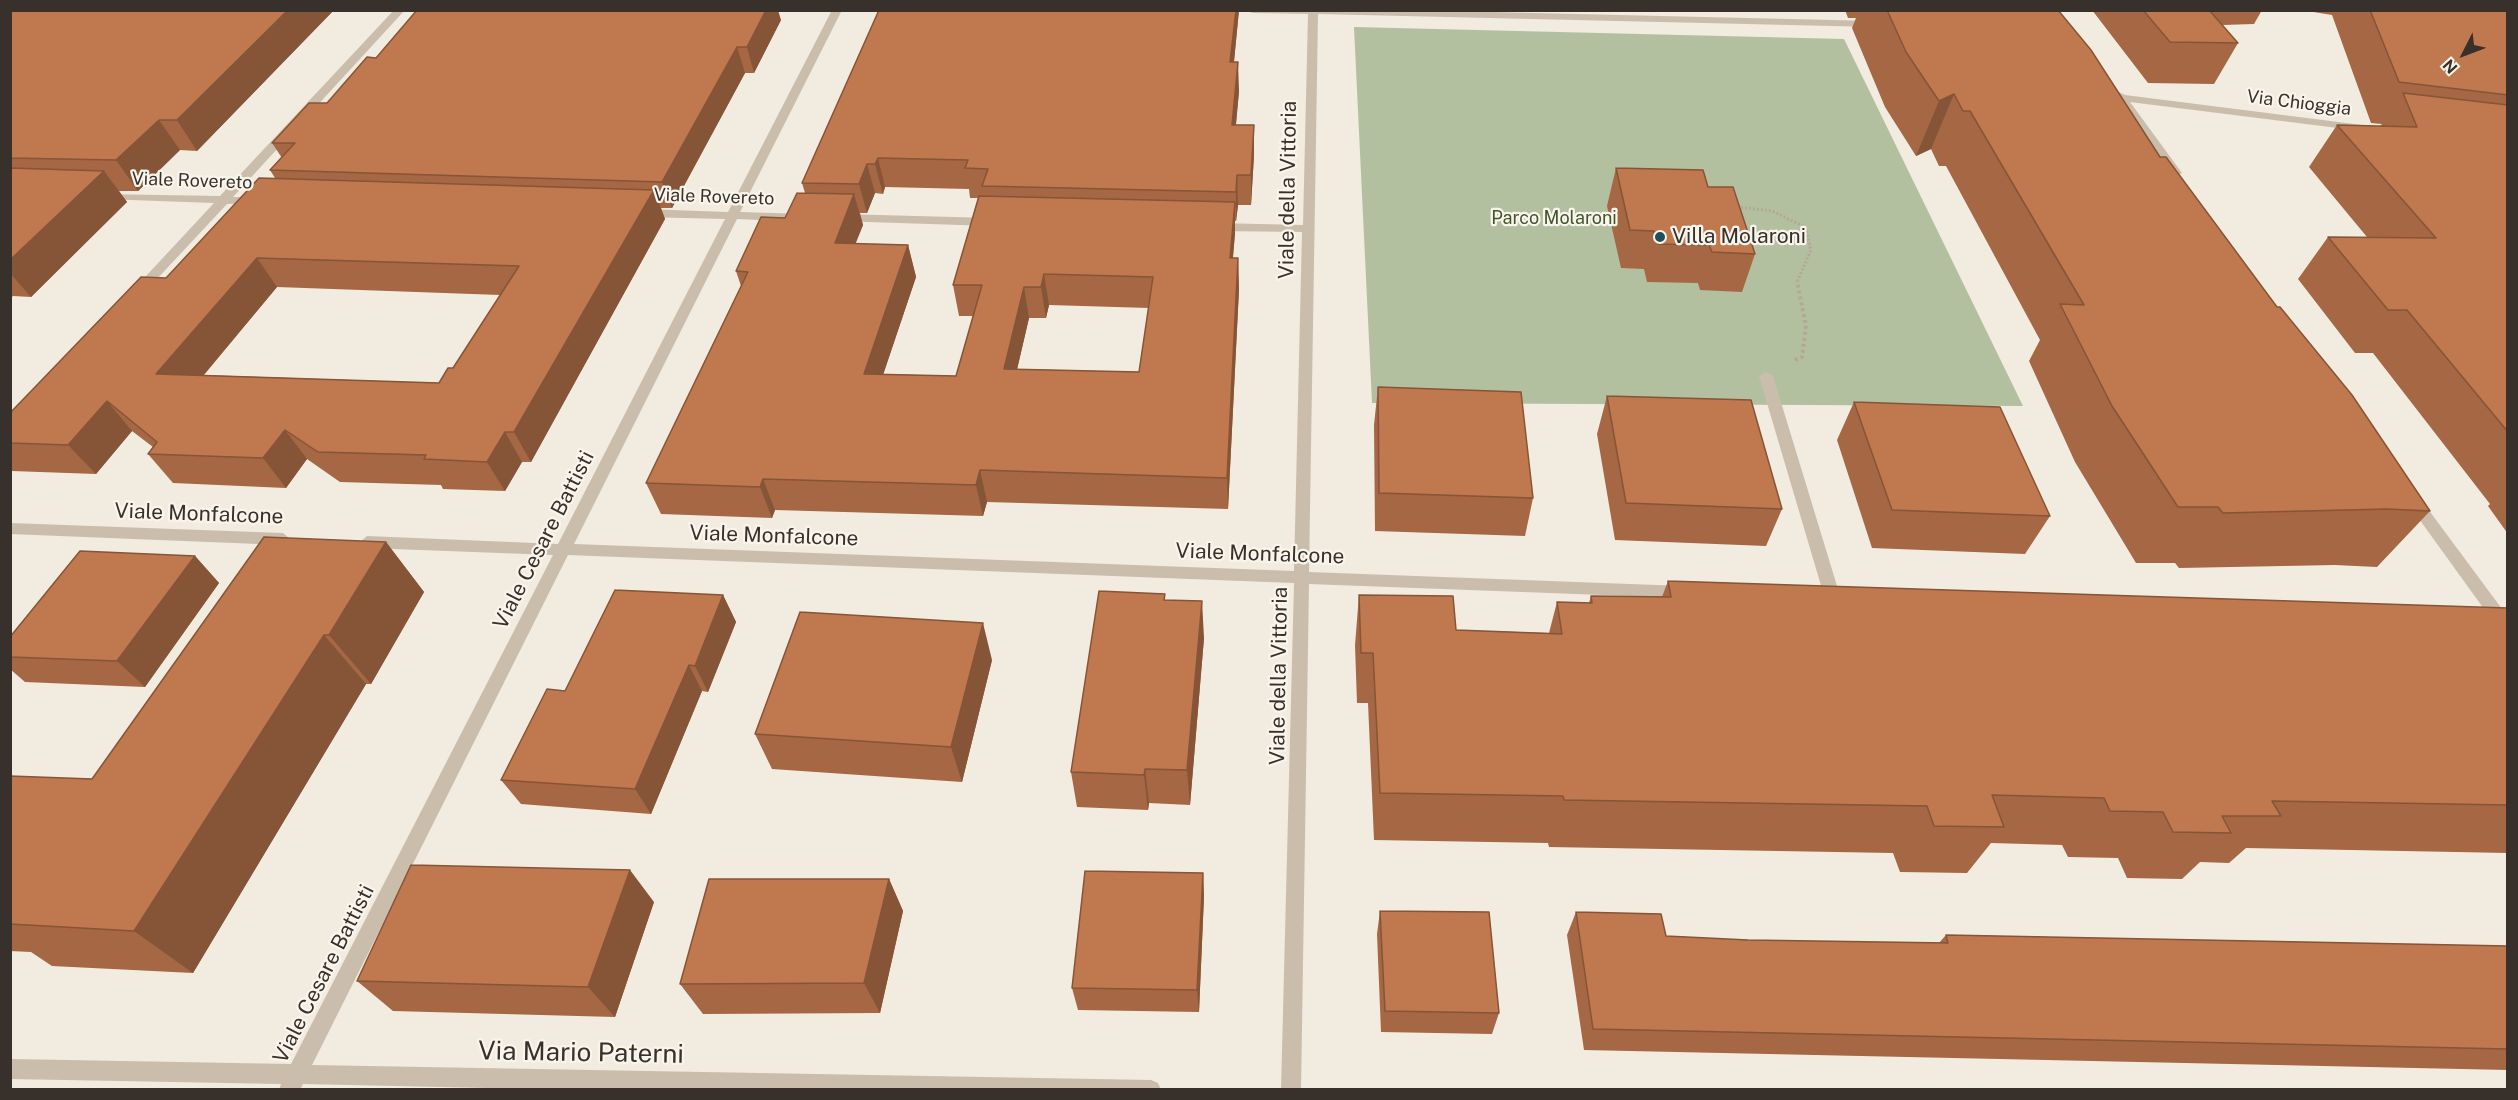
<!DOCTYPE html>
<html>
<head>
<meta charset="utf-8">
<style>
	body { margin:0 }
	#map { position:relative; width:2518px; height:1100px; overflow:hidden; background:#f2ebdf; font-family:"Public Sans",sans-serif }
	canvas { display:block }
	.frame { position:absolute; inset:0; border:12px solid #38302a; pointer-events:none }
	.north { position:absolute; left:2434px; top:24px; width:60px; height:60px; -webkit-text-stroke:4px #f9f5ec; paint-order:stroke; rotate:228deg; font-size:16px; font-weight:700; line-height:24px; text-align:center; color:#38302a }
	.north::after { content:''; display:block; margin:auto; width:21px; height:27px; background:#38302a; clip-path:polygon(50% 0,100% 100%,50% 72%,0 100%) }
</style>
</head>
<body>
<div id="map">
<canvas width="2518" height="1100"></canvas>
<div class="frame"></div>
<div class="north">N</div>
</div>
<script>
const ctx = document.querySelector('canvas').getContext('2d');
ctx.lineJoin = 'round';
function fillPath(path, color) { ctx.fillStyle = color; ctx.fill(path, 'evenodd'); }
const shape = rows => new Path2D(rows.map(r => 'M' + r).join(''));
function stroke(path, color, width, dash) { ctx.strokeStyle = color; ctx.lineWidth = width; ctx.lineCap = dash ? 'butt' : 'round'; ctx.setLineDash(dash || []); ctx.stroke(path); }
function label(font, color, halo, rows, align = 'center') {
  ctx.font = font + ' "Public Sans",sans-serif'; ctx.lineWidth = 4.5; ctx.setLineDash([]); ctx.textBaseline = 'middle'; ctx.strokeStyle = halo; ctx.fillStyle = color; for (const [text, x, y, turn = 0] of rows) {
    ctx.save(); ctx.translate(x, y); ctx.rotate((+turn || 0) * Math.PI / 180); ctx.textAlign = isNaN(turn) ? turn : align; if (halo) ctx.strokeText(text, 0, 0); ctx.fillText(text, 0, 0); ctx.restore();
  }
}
fillPath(shape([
	[1354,27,1844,39,2023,406,1372,403]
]), '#b2c0a0');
stroke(shape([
	[1737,207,1772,211,1805,227,1811,250,1797,282]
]), '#b5a796', 3, [2, 2]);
stroke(shape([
	[1795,360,1802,357,1806,326,1797,281]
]), '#b5a796', 4, [3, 3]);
fillPath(shape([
	[1766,372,1773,376,1841,599,1838,603,1833,605,1828,603,1825,599,1759,376,1766,372]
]), '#cabdac');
fillPath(shape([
	[394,10,405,10,233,197,256,197,262,201,260,203,227,204,141,296,133,296,133,290,214,203,103,199,99,198,99,194,220,196,394,10],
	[832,10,842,10,740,212,805,214,811,218,805,222,737,219,574,544,1294,571,1302,232,1216,231,1210,227,1216,223,1303,225,1308,14,1252,13,1247,10,1406,10,1875,21,1880,24,1875,27,1318,14,1309,572,1683,586,1688,588,1691,592,1688,596,1683,598,1309,584,1301,1090,1281,1090,1294,583,568,555,312,1065,1151,1080,1158,1083,1161,1090,579,1090,303,1084,300,1090,279,1090,281,1084,10,1079,10,1059,291,1064,553,555,367,548,360,542,367,536,558,544,725,219,643,217,637,213,643,209,728,212,832,10],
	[2119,92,2125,95,2362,125,2367,128,2362,131,2130,102,2182,173,2176,176,2172,175,2114,95,2119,92],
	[841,214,991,218,997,222,991,226,837,221,835,218,841,214],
	[2414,496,2419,497,2508,617,2508,636,2502,634,2409,505,2407,501,2409,497,2414,496],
	[10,523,283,533,290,539,283,545,10,534,10,523]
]), '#cabdac');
fillPath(shape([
	[10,10,334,10,197,151,180,150,138,191,119,191,127,202,31,297,13,296,10,299],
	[879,10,1239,10,1234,62,1239,91,1236,125,1254,155,1251,205,1238,205,1236,221,1235,221,1235,233,1233,258,1238,258,1239,289,1228,509,987,502,983,516,775,510,772,518,661,514,646,483,741,286,736,271,785,218,805,193,802,183],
	[885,187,969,189,970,198,978,198,953,285,959,316,973,316,956,376,883,374,916,277,908,245,855,244,863,225,860,213,867,213,875,193,883,194],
	[1049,305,1149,308,1139,372,1017,369,1029,318,1046,318],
	[1845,10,2058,10,2160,157,2277,307,2430,511,2377,567,2335,565,2179,568,2175,563,2136,563,2075,462,2029,361,2040,340,1946,166,1939,166,1931,149,1916,156,1885,107,1852,28,1856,18,1848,18],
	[2092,10,2262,10,2254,24,2222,25,2238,43,2214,84,2148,83],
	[2301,10,2508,10,2508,534,2488,506,2490,504,2373,353,2355,353,2298,279,2328,237,2367,237,2309,167,2337,125,2380,126,2382,124,2371,123,2332,15],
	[781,20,754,73,745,73,672,208,661,208,665,219,531,462,522,462,505,491,443,489,441,485,340,482,307,459,286,488,173,483,148,454,153,447,132,431,96,474,12,471,10,470,10,413,166,278,275,178,270,170,282,158,272,143,327,103,376,58],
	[277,287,500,295,453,368,439,383,204,375],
	[1616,168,1708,187,1755,254,1742,292,1700,290,1698,283,1647,282,1644,269,1621,268,1607,206],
	[1378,387,1533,498,1525,536,1375,531,1374,425],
	[1607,396,1782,509,1766,546,1615,540,1597,434],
	[1854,402,2050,516,2025,554,1872,548,1837,440],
	[386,542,424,592,371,684,366,684,193,973,52,966,31,952,10,951,10,776,92,779],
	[195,556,219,583,145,687,25,682,10,669,10,637],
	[1668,581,2508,608,2508,853,2246,848,2229,863,2200,862,2182,879,2127,878,2118,858,2068,857,2062,845,1991,843,1967,873,1900,872,1893,853,1549,847,1548,843,1374,840,1368,703,1357,703,1355,645,1359,595,1456,630,1549,633,1557,602,1589,603,1591,596,1662,597],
	[1165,594,1165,600,1204,638,1190,805,1149,803,1148,810,1077,807,1071,772],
	[723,595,736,622,708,692,702,691,651,814,521,804,501,780,565,691],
	[992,660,962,782,772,769,755,734],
	[1203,873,1204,896,1199,1012,1078,1010,1072,988],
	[889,879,903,911,880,1013,703,1014,680,984],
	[654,902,615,1017,393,1011,357,981],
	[1380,911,1499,1013,1492,1034,1381,1032,1377,934],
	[1576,912,1666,936,1748,940,1939,943,1946,935,2508,946,2508,1070,1584,1050,1567,935]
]), '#a56744');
fillPath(shape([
	[288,10,334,10,197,151,177,120],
	[766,10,778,10,781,20,754,73,747,47],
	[1236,10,1239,10,1231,91,1230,62],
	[737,47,745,73,672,208,662,182],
	[1238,62,1239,91,1233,154,1232,125],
	[1954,94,1931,149,1916,156,1939,101],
	[159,120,180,150,138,191,116,160],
	[1254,125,1254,155,1251,205,1251,175],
	[878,158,885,187,883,194,875,164],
	[867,164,875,193,867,213,859,184],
	[104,171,127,202,31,297,10,273,10,260],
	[1237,175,1238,205,1236,221,1236,192],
	[654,190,665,219,531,462,514,432],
	[854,194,863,225,843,275,835,243],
	[1235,202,1235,233,1230,289,1230,258],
	[908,245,916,277,873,405,864,374],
	[257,258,277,287,180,403,156,374],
	[1238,258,1239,289,1228,509,1227,478],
	[1044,274,1049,305,1046,318,1041,287],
	[1024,287,1029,318,1010,400,1004,369],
	[107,401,132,431,96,474,68,445],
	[285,430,307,459,286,488,263,458],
	[505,432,522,462,505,491,487,462],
	[980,470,987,502,983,516,976,485],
	[763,479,775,510,772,518,760,487],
	[386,542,424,592,371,684,329,635],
	[195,556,219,583,145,687,117,661],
	[723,595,736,622,708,692,695,666],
	[1202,601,1204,638,1190,805,1187,770],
	[983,623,992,660,962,782,951,747],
	[324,635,366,684,193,973,134,931],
	[689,665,702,691,651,814,635,789],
	[1145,769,1149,803,1148,810,1144,775],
	[630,870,654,902,615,1017,588,987],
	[1203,873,1204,896,1199,1012,1197,990],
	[889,879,903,911,880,1013,864,983]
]), '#865437');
const building = shape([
	[10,10,288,10,177,120,159,120,116,160,10,158,10,10],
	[417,10,766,10,747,47,737,47,662,182,270,170,295,143,272,143,309,103,327,103,367,57,376,58,417,10],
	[879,10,1236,10,1230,62,1238,62,1232,125,1254,125,1251,175,1237,175,1236,192,982,186,988,169,965,168,968,160,878,158,875,164,867,164,859,184,802,183,879,10],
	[1887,10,2058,10,2091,50,2160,157,2166,157,2277,307,2280,307,2352,395,2430,511,2387,509,2223,513,2218,507,2178,507,2112,406,2060,304,2084,305,1970,111,1963,111,1954,94,1939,101,1906,52,1887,10],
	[2143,10,2209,10,2238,43,2170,42,2143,10],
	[2370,10,2508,10,2508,95,2399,82,2370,10],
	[2403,93,2508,105,2508,432,2407,310,2388,310,2328,237,2436,238,2337,125,2417,127,2403,93],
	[10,168,104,171,10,260,10,168],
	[1616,168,1703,170,1708,187,1733,187,1755,254,1712,252,1709,245,1658,244,1654,231,1630,230,1616,168],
	[259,178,654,190,514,432,505,432,487,462,424,459,426,455,318,452,285,430,263,458,148,454,157,442,107,401,68,445,10,443,10,413,141,277,166,278,259,178],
	[257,258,519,266,453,368,448,368,439,383,156,374,257,258],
	[797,193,854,194,835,243,908,245,864,374,956,376,982,285,953,285,979,196,1235,202,1230,258,1238,258,1227,478,980,470,976,485,763,479,760,487,646,483,748,272,736,271,761,217,785,218,797,193],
	[1044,274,1153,277,1139,372,1004,369,1024,287,1041,287,1044,274],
	[1378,387,1521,392,1533,498,1379,493,1378,387],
	[1607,396,1751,400,1782,509,1626,503,1607,396],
	[1854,402,2000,407,2050,516,1892,510,1854,402],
	[264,537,386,542,329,635,324,635,134,931,10,924,10,776,92,779,264,537],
	[80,551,195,556,117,661,10,657,10,637,80,551],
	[1668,581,2508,608,2508,805,2272,801,2281,816,2222,816,2231,833,2173,832,2163,812,2110,811,2104,798,1992,795,2004,827,1934,826,1927,806,1564,800,1563,796,1380,793,1373,653,1361,653,1359,595,1453,596,1456,630,1562,634,1557,602,1592,603,1591,596,1671,597,1668,581],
	[615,590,723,595,695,666,689,665,635,789,501,780,547,689,565,691,615,590],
	[1099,591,1165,594,1164,600,1202,601,1187,770,1145,769,1144,775,1071,772,1099,591],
	[800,612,983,623,951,747,755,734,800,612],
	[411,865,630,870,588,987,357,981,411,865],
	[1085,871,1203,873,1197,990,1072,988,1085,871],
	[709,879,889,879,864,983,680,984,709,879],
	[1380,911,1489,912,1499,1013,1385,1011,1380,911],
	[1576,912,1661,914,1666,936,1748,940,1948,943,1946,935,2508,946,2508,1049,1593,1029,1576,912]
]);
fillPath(building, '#c0784f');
stroke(building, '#865437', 1.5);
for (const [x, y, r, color] of [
	[1660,237,6,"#224e57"]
]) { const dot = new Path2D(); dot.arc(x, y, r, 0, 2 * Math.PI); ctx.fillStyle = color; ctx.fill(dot); stroke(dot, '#f9f5ec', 2); }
label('18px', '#38302a', '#f9f5ec', [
	["Via Chioggia",2299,103,7],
	["Viale Rovereto",192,181,2],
	["Viale Rovereto",714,197,2]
]);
label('18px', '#43552f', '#f9f5ec', [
	["Parco Molaroni",1554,218]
]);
label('21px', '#38302a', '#f9f5ec', [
	["Viale della Vittoria",1288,190,-89],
	["Viale Monfalcone",199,514,2],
	["Viale Monfalcone",774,536,2],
	["Viale Cesare Battisti",544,540,-63],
	["Viale Monfalcone",1260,554,2],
	["Viale della Vittoria",1279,676,-89],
	["Viale Cesare Battisti",324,974,-63]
]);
label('21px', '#38302a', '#f9f5ec', [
	["Villa Molaroni",1672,237]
], 'left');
label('26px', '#38302a', '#f9f5ec', [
	["Via Mario Paterni",581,1053,1]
]);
</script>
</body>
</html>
